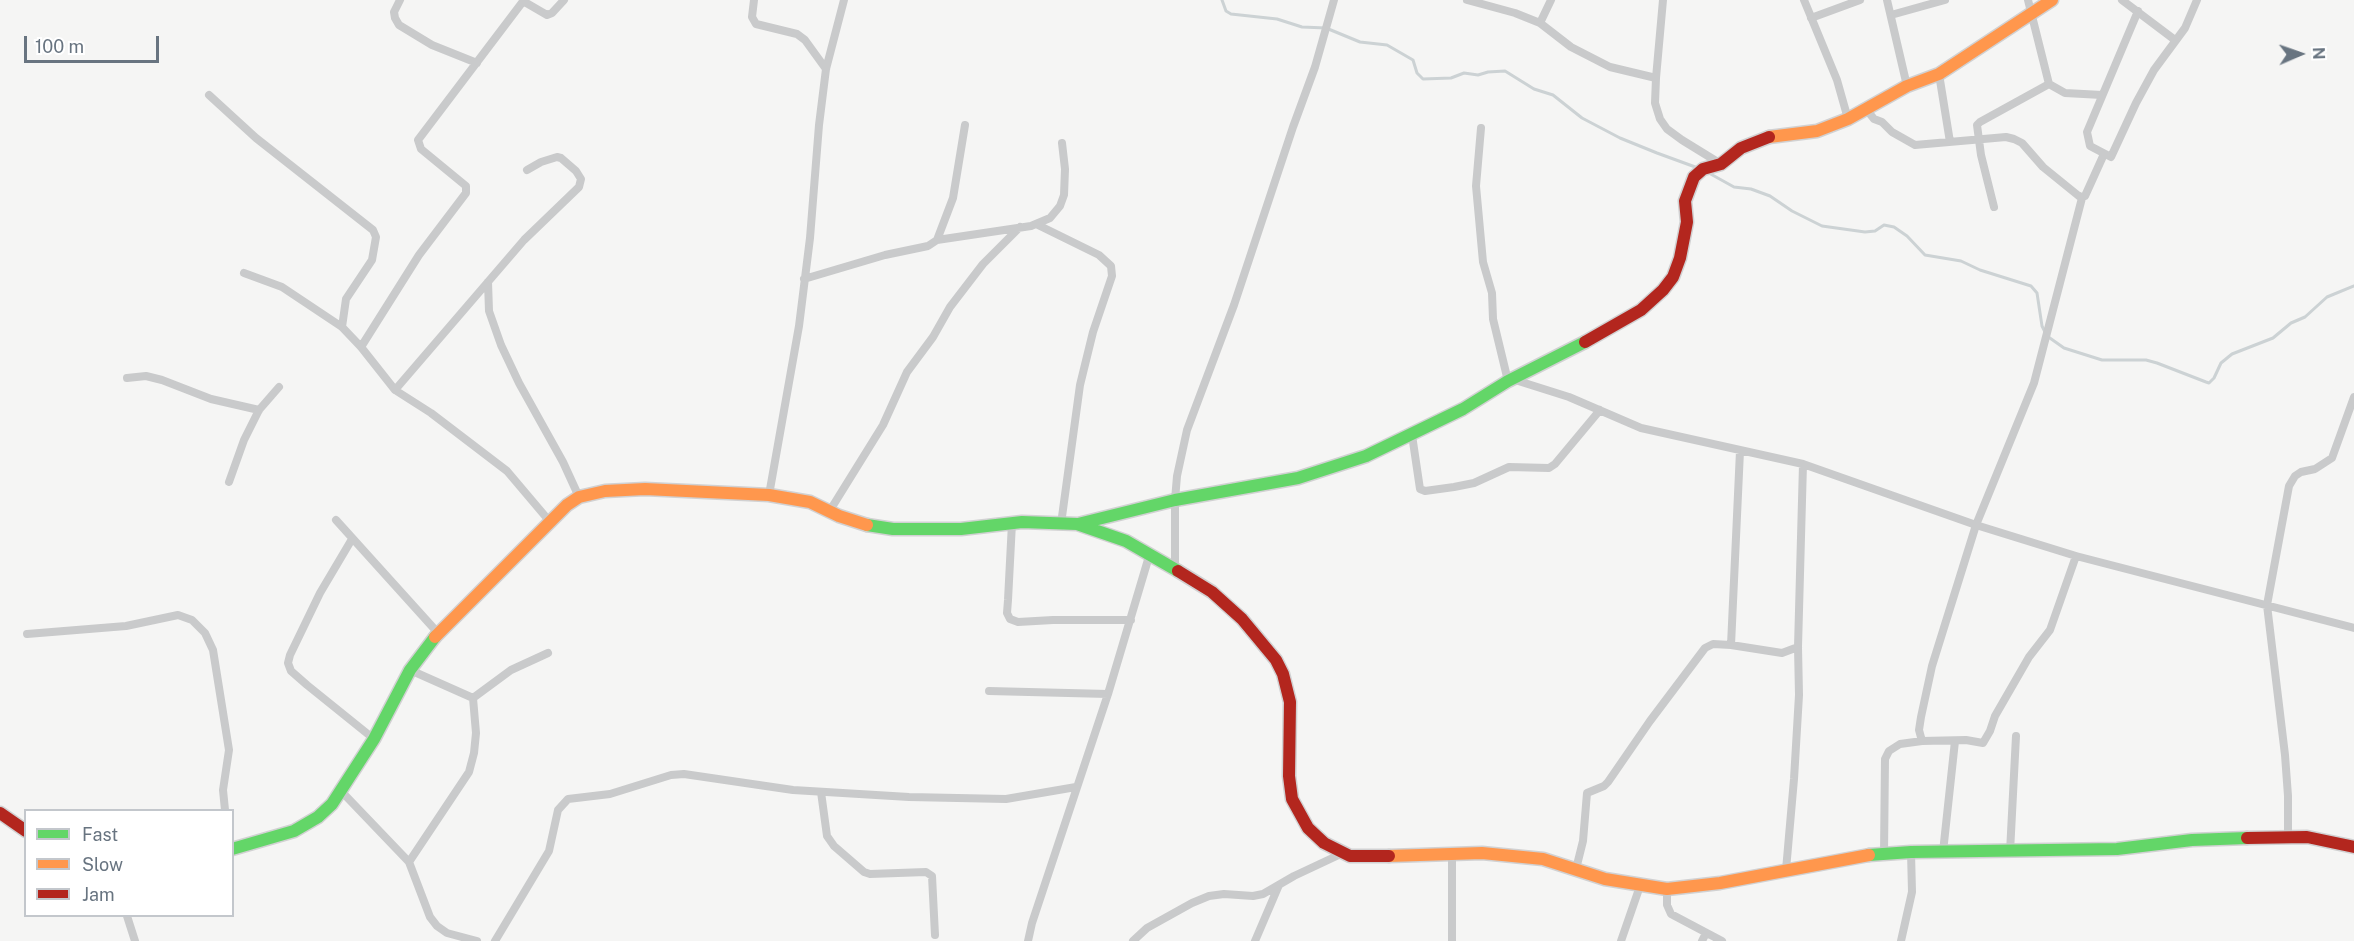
<!DOCTYPE html>
<html>
<head>
<meta charset="utf-8">
<style>
	body { margin:0 }
	#map { position:relative; width:2354px; height:941px; overflow:hidden; background:#f5f5f4; font-family:"Public Sans",sans-serif }
	canvas { display:block }
	.legend { position:absolute; left:24px; top:809px; width:210px; height:108px; box-sizing:border-box; background:#fff; border:2px solid #c3c7cc; margin:0; padding:8px 10px; list-style:none; font-size:18px; color:#687480 }
	.legend li { display:flex; align-items:center; gap:12px; height:30px }
	.legend b { width:30px; border:2px solid #c3c7cc }
	.north { position:absolute; left:2270px; top:24px; width:60px; height:60px; -webkit-text-stroke:4px #fff; paint-order:stroke; rotate:88deg; font-size:16px; font-weight:700; line-height:24px; text-align:center; color:#687480 }
	.north::after { content:''; display:block; margin:auto; width:21px; height:27px; background:#687480; clip-path:polygon(50% 0,100% 100%,50% 72%,0 100%) }
	.scale { position:absolute; left:24px; top:36px; width:135px; height:27px; box-sizing:border-box; border:3px solid #687480; border-top:0; padding-left:8px; font-size:18px; line-height:21px; white-space:nowrap; color:#687480; -webkit-text-stroke:4px #fff; paint-order:stroke }
</style>
</head>
<body>
<div id="map">
<canvas width="2354" height="941"></canvas>
<ul class="legend">
<li><b style="height:8px;background:#63d668"></b>Fast</li>
<li><b style="height:8px;background:#ff974d"></b>Slow</li>
<li><b style="height:8px;background:#b3261e"></b>Jam</li>
</ul>
<div class="north">N</div>
<div class="scale">100 m</div>
</div>
<script>
const ctx = document.querySelector('canvas').getContext('2d');
ctx.lineJoin = 'round';
const shape = rows => new Path2D(rows.map(r => 'M' + r).join(''));
function stroke(path, color, width, dash) { ctx.strokeStyle = color; ctx.lineWidth = width; ctx.lineCap = dash ? 'butt' : 'round'; ctx.setLineDash(dash || []); ctx.stroke(path); }
stroke(shape([
	[1222,0,1226,11,1231,14,1277,19,1302,27,1326,28,1360,42,1387,45,1413,60,1417,73,1423,79,1451,78,1464,73,1478,75,1488,72,1505,71,1534,89,1553,95,1582,118,1620,138,1657,153,1698,168],
	[1707,172,1734,187,1751,189,1770,196,1792,211,1822,226,1865,232,1875,231,1884,225,1894,227,1907,236,1925,255,1961,261,1980,270,2031,286,2037,293,2042,326,2047,336,2064,348,2102,360,2146,360,2157,363,2206,382,2209,383,2214,378,2221,363,2232,354,2273,338,2291,323,2305,317,2327,297,2354,286]
]), '#ccd2d4', 3);
const fast = shape([
	[1078,524,1175,500,1298,478,1366,456,1463,409,1508,381,1585,342],
	[867,525,893,529,961,529,1022,522,1077,524,1126,541,1178,571],
	[232,849,294,831,318,817,332,804,374,739,410,670,435,637],
	[1869,855,1911,852,2117,849,2192,840,2247,838]
]);
const slow = shape([
	[1769,137,1817,131,1848,119,1907,86,1939,74,2052,0],
	[435,637,567,505,579,497,605,491,645,489,769,495,810,502,839,516,867,525],
	[1389,856,1482,853,1543,859,1605,879,1667,889,1720,883,1869,855]
]);
const jam = shape([
	[1585,342,1641,310,1663,290,1673,277,1680,258,1687,222,1685,201,1694,177,1703,169,1721,164,1741,148,1769,137],
	[1178,571,1212,592,1242,619,1276,660,1283,674,1290,702,1289,776,1292,799,1308,828,1324,843,1350,856,1389,856],
	[0,813,26,831],
	[2247,838,2307,837,2354,847]
]);
stroke(fast, '#d1d1d2', 15);
stroke(slow, '#d1d1d2', 15);
stroke(jam, '#d1d1d2', 15);
stroke(shape([
	[400,0,394,12,395,18,399,25,432,45,477,63],
	[754,0,752,17,756,24,797,34,805,40,826,69],
	[1467,0,1515,13,1540,23,1571,47,1610,67,1656,78],
	[1663,0,1656,78,1655,103,1660,119,1667,129,1682,140,1721,164],
	[1804,0,1837,80,1848,119],
	[1887,0,1907,86],
	[2028,0,2049,84,2065,93,2102,95],
	[2122,0,2175,40],
	[523,1,547,15,552,13,564,0],
	[2138,11,2087,132,2090,146,2111,157,2136,103,2154,70,2185,28,2197,0],
	[1891,15,1945,0],
	[1811,18,1860,0],
	[1540,23,1551,0],
	[1939,74,1950,142],
	[209,95,256,138,373,230,376,237,372,260,346,299,342,327],
	[1866,109,1874,119,1882,122,1892,132,1915,145,2006,137,2014,139,2022,143,2043,167,2080,197,2085,196,2104,154],
	[1481,128,1476,186,1483,262,1492,293,1493,319,1508,381],
	[1994,207,1981,155,1977,125,1980,122,2049,84],
	[1038,225,1099,255,1111,266,1112,276,1093,332,1080,385,1061,524],
	[937,240,1031,226,1050,218,1060,206,1064,195,1065,169,1062,143],
	[244,273,282,287,342,327,361,347,395,390,431,413,507,471,551,523],
	[804,279,885,255,928,246,937,240,953,198,965,125],
	[488,282,489,311,501,345,519,383,563,462,579,497],
	[361,347,419,255,466,193,466,186,421,149,418,140,524,0],
	[127,378,146,376,162,380,211,399,259,410],
	[1512,379,1569,397,1641,428,1803,464,1976,525,2076,556,2354,628],
	[395,390,524,240,579,187,581,179,576,171,561,158,557,157,541,162,527,170],
	[1412,435,1420,489,1425,491,1454,487,1474,483,1509,467,1549,468,1555,464,1600,410],
	[229,482,244,440,259,410,279,387],
	[769,495,799,326,810,238,819,125,826,69,844,0],
	[829,512,883,425,907,372,933,337,950,307,983,264,1020,227],
	[336,520,438,633],
	[1012,523,1008,600,1007,613,1010,619,1018,622,1053,620,1131,620],
	[352,539,320,593,290,655,288,663,291,671,307,685,374,739],
	[1175,567,1175,500,1177,476,1187,430,1234,305,1293,127,1315,67,1334,0],
	[27,634,126,626,178,615,192,620,205,633,213,650,229,750,223,790,225,810],
	[1731,645,1740,451],
	[410,670,473,698],
	[989,691,1108,694],
	[1922,741,1919,730,1921,717,1932,666,1976,525,2034,383,2082,198],
	[342,792,409,862,430,917,437,926,447,933,477,941],
	[821,792,827,836,834,846,864,872,870,874,926,872,932,876,935,935],
	[2288,836,2288,796,2285,755,2267,605,2289,486,2295,476,2301,472,2315,469,2332,458,2354,397],
	[1943,852,1955,741],
	[2010,852,2016,736],
	[1884,854,1885,759,1889,751,1900,744,1922,741,1966,740,1983,743,1990,731,1995,716,2029,657,2050,630,2076,556],
	[409,862,469,772,474,753,476,733,473,698,511,670,548,653],
	[1576,869,1583,841,1587,793,1604,786,1608,782,1650,721,1705,648,1713,644,1731,645,1782,653,1798,647],
	[1786,870,1794,779,1799,695,1798,647,1803,464],
	[1667,889,1667,905,1671,914,1722,941],
	[127,916,135,941],
	[495,941,549,851,558,810,568,799,610,794,671,775,684,774,793,790,909,797,1006,799,1076,787],
	[1028,941,1032,923,1108,694,1150,553],
	[1133,941,1147,928,1192,903,1209,896,1224,894,1253,896,1263,894,1294,876,1343,853],
	[1255,941,1279,885],
	[1452,941,1452,854],
	[1621,941,1640,886],
	[1702,941,1706,933],
	[1901,941,1912,892,1911,852]
]), '#c9cacb', 8);
stroke(fast, '#63d668', 12);
stroke(slow, '#ff974d', 12);
stroke(jam, '#b3261e', 12);
</script>
</body>
</html>
